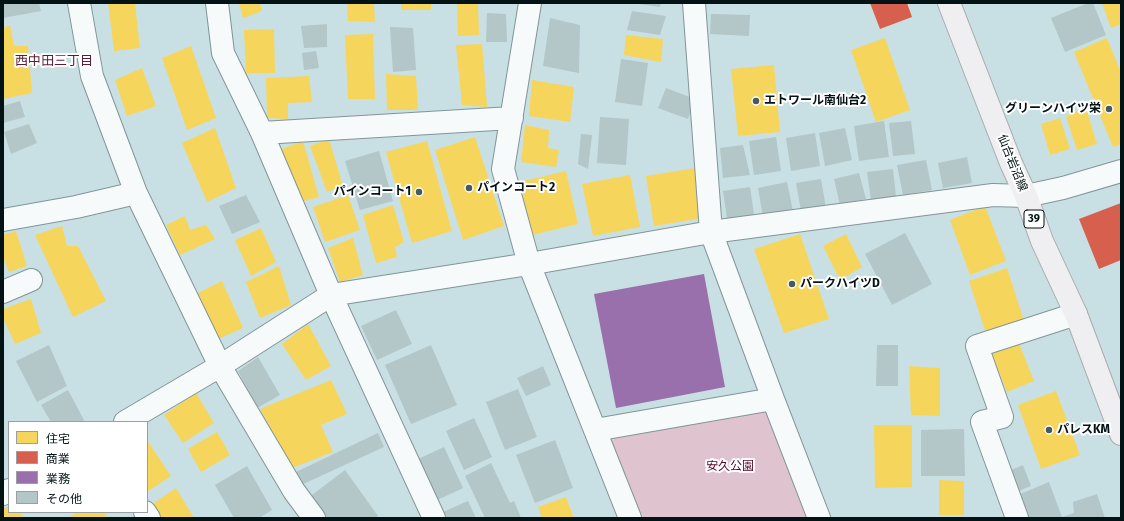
<!DOCTYPE html>
<html>
<head>
<meta charset="utf-8">
<style>
	body { margin:0 }
	#map { position:relative; width:1124px; height:521px; overflow:hidden; background:#c8e0e3; font-family:"Fira Sans","Noto Sans JP",sans-serif }
	canvas { display:block }
	.frame { position:absolute; inset:0; border:4px solid #031214; pointer-events:none }
	.legend { position:absolute; left:8px; top:421px; width:140px; height:92px; box-sizing:border-box; background:#fff; border:1px solid #9aa0a1; margin:0; padding:5px 7px; list-style:none; font-size:12px; color:#031214 }
	.legend li { display:flex; align-items:center; gap:8px; height:20px }
	.legend b { width:20px; border:1px solid #9aa0a1 }
</style>
</head>
<body>
<div id="map">
<canvas width="1124" height="521"></canvas>
<div class="frame"></div>
<ul class="legend">
<li><b style="height:11px;background:#f6d55c"></b>住宅</li>
<li><b style="height:11px;background:#d6604d"></b>商業</li>
<li><b style="height:11px;background:#9970ab"></b>業務</li>
<li><b style="height:11px;background:#b3c6c8"></b>その他</li>
</ul>
</div>
<script>
const ctx = document.querySelector('canvas').getContext('2d');
ctx.lineJoin = 'round';
function fillPath(path, color) { ctx.fillStyle = color; ctx.fill(path, 'evenodd'); }
const shape = rows => new Path2D(rows.map(r => 'M' + r).join(''));
function stroke(path, color, width, dash) { ctx.strokeStyle = color; ctx.lineWidth = width; ctx.lineCap = dash ? 'butt' : 'round'; ctx.setLineDash(dash || []); ctx.stroke(path); }
function label(font, color, halo, rows, align = 'center') {
  ctx.font = font + ' "Fira Sans","Noto Sans JP",sans-serif'; ctx.lineWidth = 4; ctx.setLineDash([]); ctx.textBaseline = 'middle'; ctx.strokeStyle = halo; ctx.fillStyle = color; for (const [text, x, y, turn = 0] of rows) {
    ctx.save(); ctx.translate(x, y); ctx.rotate((+turn || 0) * Math.PI / 180); ctx.textAlign = isNaN(turn) ? turn : align; if (halo) ctx.strokeText(text, 0, 0); ctx.fillText(text, 0, 0); ctx.restore();
  }
}
fillPath(shape([
	[763,410,770,420,807,518,639,518,611,443,617,434]
]), '#dfc3cf');
fillPath(shape([
	[108,3,135,3,140,48,114,51],
	[239,3,260,3,262,11,243,18],
	[347,3,374,3,375,22,348,21],
	[401,3,431,3,431,10,401,10],
	[1102,3,1121,3,1121,24,1111,28],
	[457,4,478,4,479,35,458,36],
	[10,25,14,46,28,46,32,93,3,99,3,28],
	[274,29,275,73,246,73,244,30],
	[373,34,375,99,348,99,345,35],
	[626,35,663,39,661,62,624,55],
	[885,38,910,110,876,122,851,50],
	[1107,38,1121,73,1121,144,1113,147,1074,52],
	[482,44,487,107,462,105,456,45],
	[191,46,216,118,187,130,162,58],
	[774,65,780,132,738,136,731,69],
	[142,68,156,106,127,116,115,80],
	[386,74,416,76,418,110,387,110],
	[309,76,312,102,288,103,288,119,267,118,266,78],
	[532,80,574,87,570,122,529,116],
	[1086,108,1097,144,1077,150,1066,116],
	[1060,118,1070,149,1050,155,1041,124],
	[525,125,549,130,548,148,559,150,556,167,521,162],
	[215,128,236,188,207,202,182,143],
	[475,137,504,226,463,240,435,150],
	[329,139,343,186,327,192,310,146],
	[303,141,319,197,300,202,282,149],
	[427,141,452,231,412,243,386,152],
	[695,168,703,218,654,226,646,176],
	[566,171,578,224,532,235,520,182],
	[630,175,640,227,593,236,582,184],
	[348,195,360,230,325,242,313,207],
	[393,205,404,242,395,247,397,257,376,263,363,215],
	[985,206,1006,261,970,275,950,220],
	[185,216,190,230,206,225,215,239,180,255,166,225],
	[62,226,67,246,78,246,106,301,73,317,35,235],
	[261,228,276,262,251,276,235,240],
	[16,231,27,266,9,272,3,257,3,235],
	[800,234,829,319,784,333,754,249],
	[846,234,862,267,840,280,823,246],
	[353,238,363,275,340,282,328,248],
	[279,266,291,305,260,318,246,282],
	[1007,268,1025,324,987,337,969,281],
	[222,281,243,328,218,339,196,294],
	[31,299,41,333,15,344,3,318,3,309],
	[308,324,331,366,306,380,282,344],
	[1018,341,1034,381,1007,392,991,353],
	[909,366,940,368,940,416,911,415],
	[331,380,347,414,321,425,333,452,292,468,260,409],
	[1056,391,1080,455,1041,469,1018,405],
	[196,393,214,423,183,443,164,415],
	[874,425,912,425,912,487,875,488],
	[217,432,230,455,201,472,188,449],
	[147,440,171,476,147,492],
	[939,480,964,481,964,515,939,515],
	[176,488,194,518,160,518,151,505],
	[566,497,574,518,542,518,538,507],
	[9,506,9,512,20,512,24,518,3,518,3,509],
	[78,512,104,512,108,518,68,518]
]), '#f6d55c');
fillPath(shape([
	[870,3,907,3,912,17,880,29],
	[1121,203,1121,260,1099,269,1079,219]
]), '#d6604d');
fillPath(shape([
	[704,274,725,387,616,408,594,294]
]), '#9970ab');
fillPath(shape([
	[3,3,39,3,41,11,3,18],
	[639,3,661,3,660,7,639,4],
	[1088,3,1093,3,1106,35,1065,52,1051,18],
	[632,11,666,16,660,35,627,30],
	[487,13,506,14,507,42,486,42],
	[711,14,750,15,749,36,710,34],
	[550,18,580,25,579,73,543,66],
	[327,24,327,47,304,48,301,26],
	[390,27,413,28,416,70,393,72],
	[316,51,319,68,304,70,302,53],
	[621,59,648,63,642,106,615,102],
	[666,88,695,99,688,119,658,108],
	[20,101,25,117,3,123,3,106],
	[600,117,629,119,626,165,597,163],
	[884,121,889,157,859,161,854,126],
	[911,121,915,154,893,156,889,123],
	[29,124,37,143,11,154,4,132],
	[845,128,852,160,825,166,819,133],
	[815,133,820,166,791,171,786,138],
	[581,134,592,135,588,169,578,164],
	[776,137,781,171,754,175,749,141],
	[743,145,750,175,723,178,720,148],
	[379,151,393,201,360,210,345,161],
	[967,157,972,183,943,188,938,163],
	[926,160,932,190,903,195,897,165],
	[893,169,896,197,871,200,867,172],
	[859,173,866,199,840,205,834,179],
	[821,179,826,208,801,211,796,183],
	[787,182,793,211,763,217,758,188],
	[750,187,754,215,727,219,723,191],
	[246,195,260,222,232,234,219,206],
	[905,233,932,284,892,305,865,254],
	[396,310,412,344,377,360,361,326],
	[49,345,67,386,37,402,16,361],
	[431,345,457,405,411,424,385,365],
	[877,345,898,345,898,386,876,386],
	[258,357,280,395,257,408,238,371],
	[543,366,551,385,526,396,517,378],
	[518,389,537,437,505,450,486,402],
	[68,390,85,422,51,422,41,405],
	[474,418,492,457,464,470,446,431],
	[964,429,965,476,921,476,921,430],
	[378,433,384,447,301,485,296,472],
	[555,440,573,488,535,503,516,455],
	[444,447,463,488,435,501,416,460],
	[491,463,510,503,514,501,521,518,485,518,465,476],
	[1023,465,1031,486,1016,492,1007,472],
	[247,466,272,510,259,518,234,518,215,485],
	[345,470,378,516,375,518,323,518,308,498],
	[1049,482,1062,517,1074,513,1073,502,1097,494,1105,518,1026,518,1018,495],
	[468,501,476,518,445,518,443,512]
]), '#b3c6c8');
const minor = shape([
	[79,3,92,76,136,193,220,366,294,491,314,518],
	[217,3,223,53,262,133,331,295,434,518],
	[530,3,503,169,529,264,630,518],
	[694,3,711,232,773,399,819,518],
	[262,133,512,118],
	[3,220,76,207,136,193],
	[3,292,31,280],
	[125,422,220,366,331,295,529,264,711,232,993,195,1026,196],
	[595,430,773,399],
	[3,494,9,490],
	[145,512,149,518],
	[1017,518,982,422,1002,417,977,346,1076,314]
]);
const tertiary = shape([
	[1026,196,1063,188,1121,171]
]);
const primary = shape([
	[949,3,1011,163,1026,196,1042,241,1076,314,1121,434]
]);
stroke(minor, '#829598', 24);
stroke(tertiary, '#829598', 24);
stroke(primary, '#aaacb0', 24);
stroke(minor, '#f7fafb', 22);
stroke(tertiary, '#f7fafb', 22);
stroke(primary, '#efeef0', 22);
for (const [x, y, r, color] of [
	[756,101,4,"#485a5c"],
	[1109,109,4,"#485a5c"],
	[469,188,4,"#485a5c"],
	[419,192,4,"#485a5c"],
	[792,284,4,"#485a5c"],
	[1049,430,4,"#485a5c"]
]) { const dot = new Path2D(); dot.arc(x, y, r, 0, 2 * Math.PI); ctx.fillStyle = color; ctx.fill(dot); stroke(dot, '#fff', 1.5); }
for (const [x, y, w] of [
	[1034,219,20]
]) { const box = new Path2D(); box.roundRect(x - w / 2, y - 9, w, 18, 3); ctx.fillStyle = '#fff'; ctx.fill(box); stroke(box, '#031214', 1); }
label('bold 11px', '#031214', null, [
	["39",1034,219]
]);
label('bold 12px', '#031214', '#fff', [
	["エトワール南仙台2",764,101],
	["グリーンハイツ栄",1101,109,"right"],
	["パインコート2",477,188],
	["パインコート1",411,192,"right"],
	["パークハイツD",800,284],
	["パレスKM",1057,430]
], 'left');
label('12px', '#031214', '#fff', [
	["仙台岩沼線",1012,163,68]
]);
label('12px', '#550327', '#fff', [
	["安久公園",730,467]
]);
label('13px', '#5f1b33', '#fff', [
	["西中田三丁目",54,61]
]);
</script>
</body>
</html>
